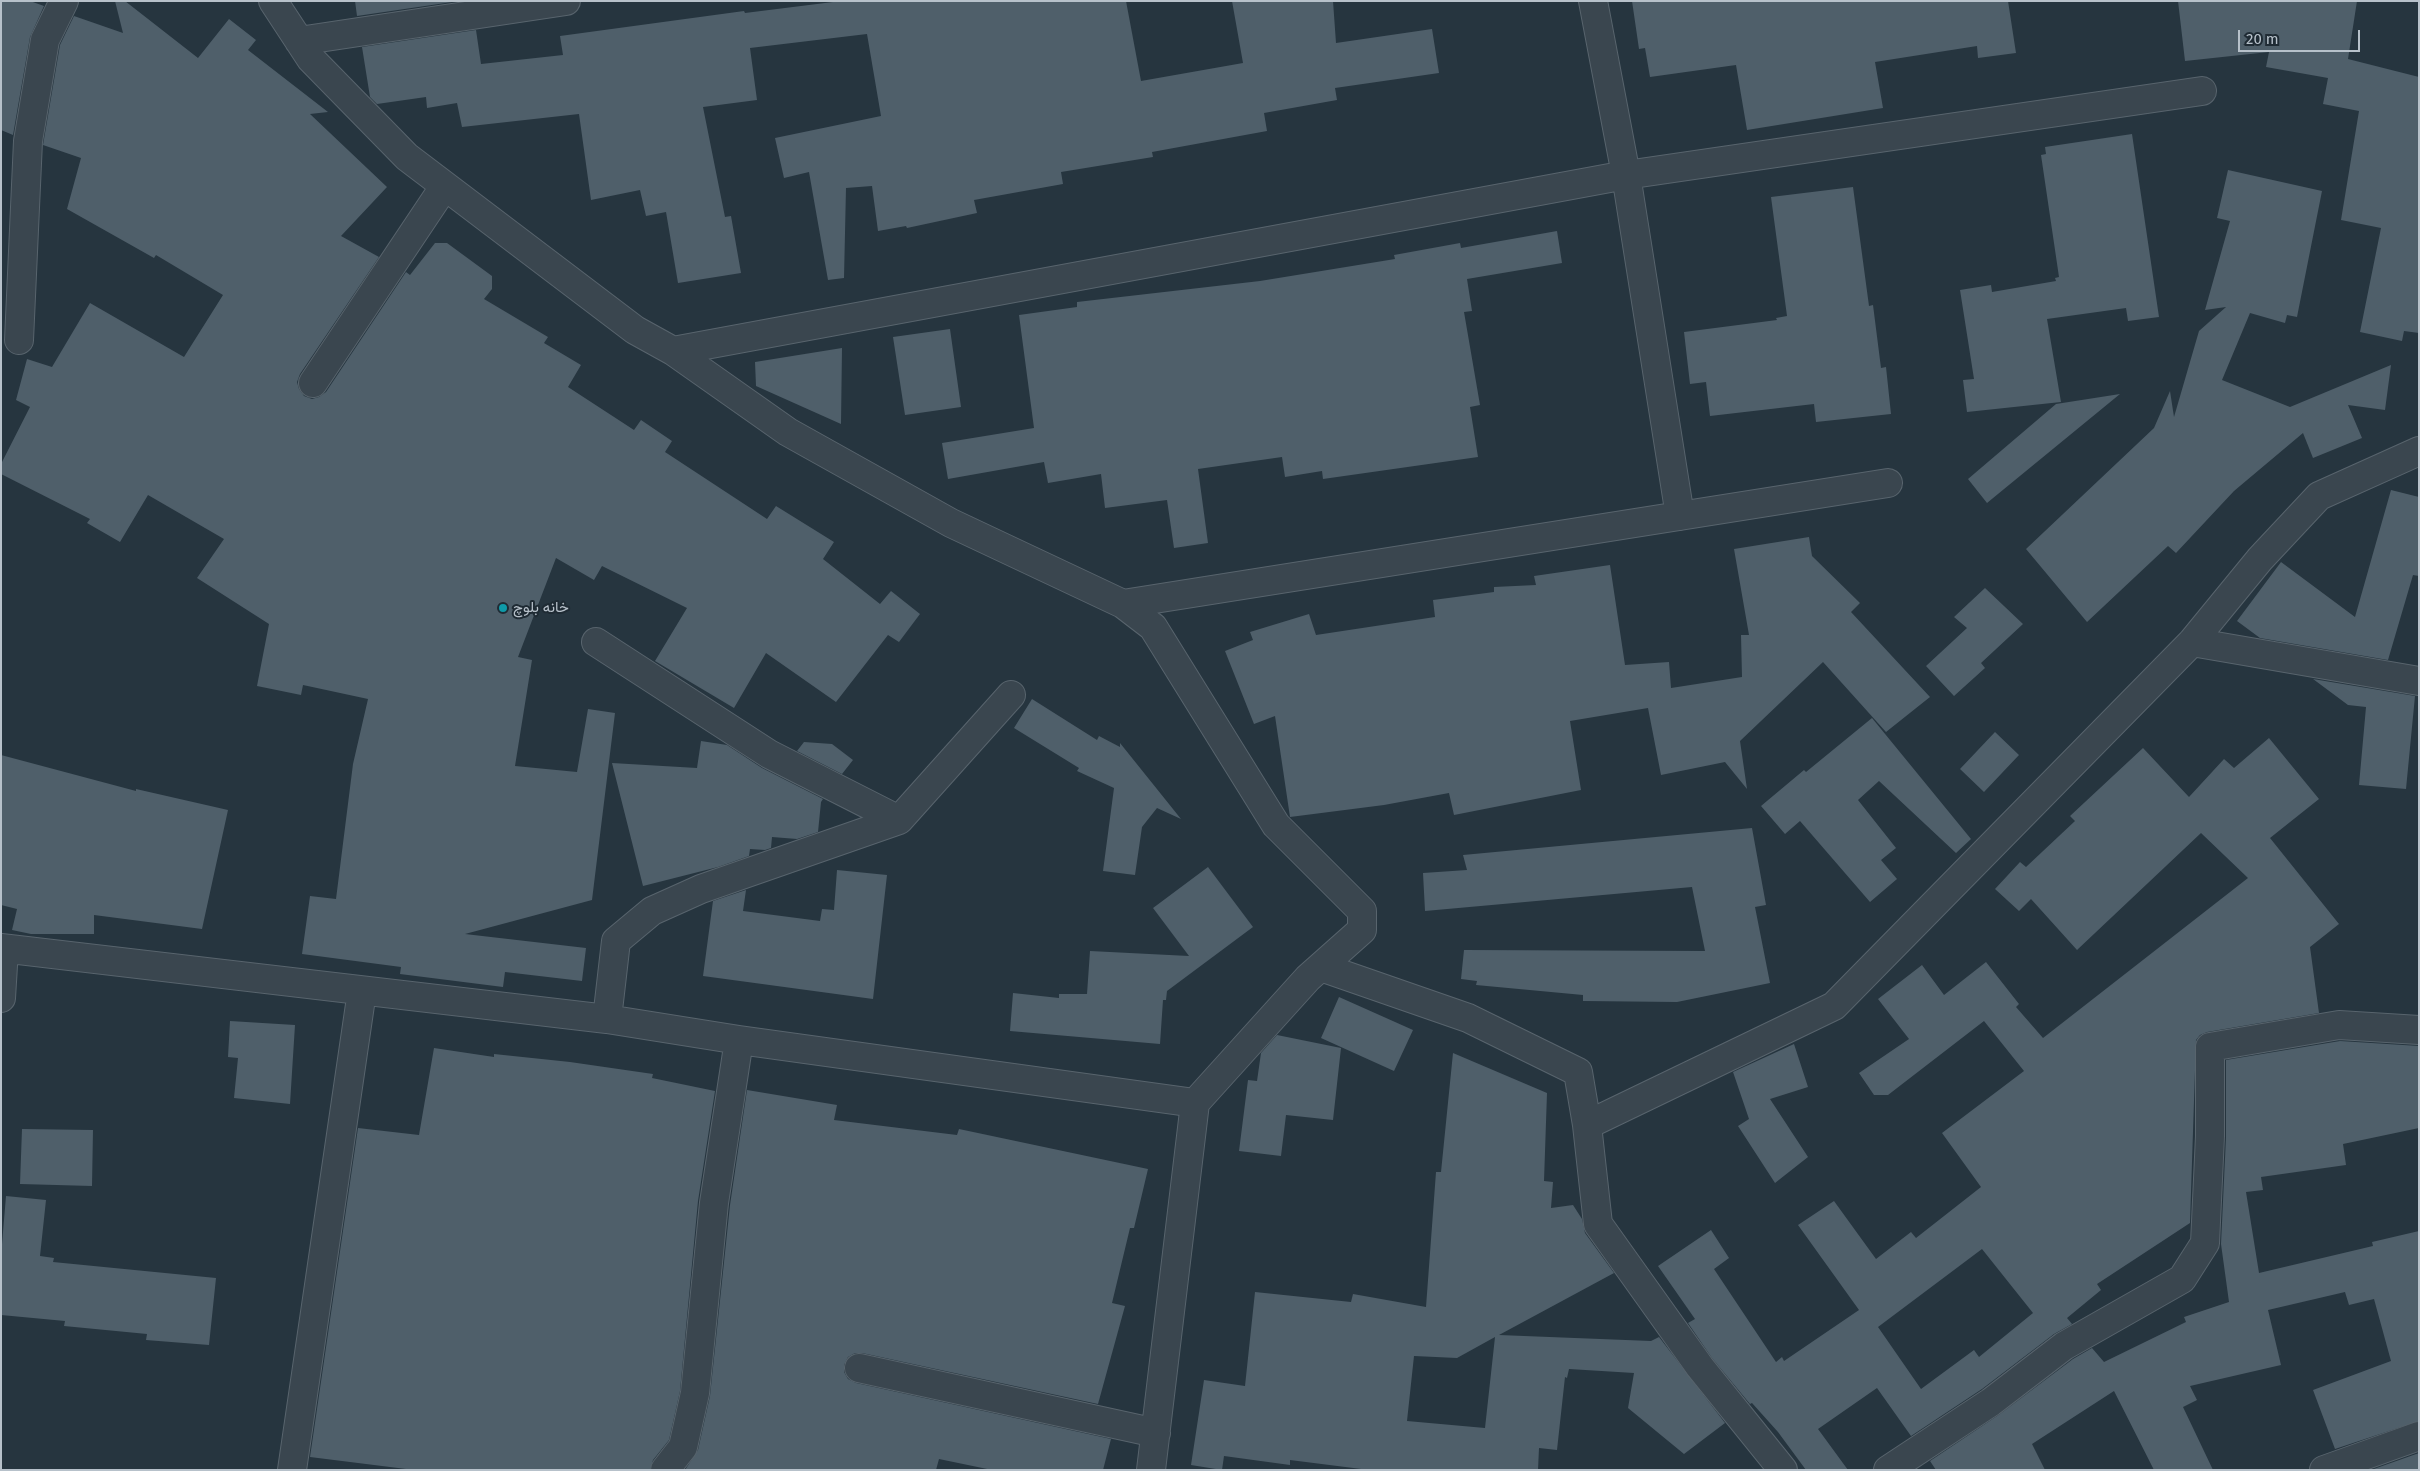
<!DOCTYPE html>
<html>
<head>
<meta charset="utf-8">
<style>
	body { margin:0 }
	#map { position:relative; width:2420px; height:1471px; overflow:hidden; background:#26353f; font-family:"Fira Sans",sans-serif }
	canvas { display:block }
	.frame { position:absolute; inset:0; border:2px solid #b7c1ca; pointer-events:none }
	.scale { position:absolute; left:2238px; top:30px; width:122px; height:22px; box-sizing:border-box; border:2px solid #b7c1ca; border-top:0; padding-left:6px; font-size:15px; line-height:18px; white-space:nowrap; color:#b7c1ca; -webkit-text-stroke:4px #1f2b34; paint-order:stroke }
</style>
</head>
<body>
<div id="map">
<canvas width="2420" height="1471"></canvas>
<div class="frame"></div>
<div class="scale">20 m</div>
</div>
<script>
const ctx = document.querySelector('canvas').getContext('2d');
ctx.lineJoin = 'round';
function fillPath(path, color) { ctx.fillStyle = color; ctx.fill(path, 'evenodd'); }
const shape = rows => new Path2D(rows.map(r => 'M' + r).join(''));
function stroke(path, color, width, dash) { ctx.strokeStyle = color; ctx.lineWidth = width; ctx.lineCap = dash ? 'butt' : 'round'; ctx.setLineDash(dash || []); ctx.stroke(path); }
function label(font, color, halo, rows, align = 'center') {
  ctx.font = font + ' "Fira Sans",Vazirmatn,sans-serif'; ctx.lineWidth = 4; ctx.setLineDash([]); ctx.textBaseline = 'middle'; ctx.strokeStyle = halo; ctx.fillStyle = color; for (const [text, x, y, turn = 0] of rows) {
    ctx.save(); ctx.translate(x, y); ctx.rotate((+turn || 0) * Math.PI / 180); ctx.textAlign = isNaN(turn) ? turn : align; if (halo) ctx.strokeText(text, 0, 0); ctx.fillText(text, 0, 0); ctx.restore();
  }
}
fillPath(shape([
	[1,1,30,1,44,6,30,37,13,135,1,130],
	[115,1,125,1,198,58,229,19,256,40,248,50,328,112,310,114,387,187,341,236,379,257,300,374,297,382,299,389,304,396,312,399,319,397,326,392,406,272,410,275,435,243,447,243,492,276,492,289,484,299,548,337,544,343,581,365,568,387,634,430,641,420,672,441,665,452,767,519,776,506,834,542,823,559,880,604,891,591,920,614,899,642,888,635,836,702,766,653,734,708,655,661,687,608,602,566,594,580,556,558,518,657,532,660,515,766,577,772,588,709,615,713,592,900,465,934,586,948,582,981,505,972,503,987,400,974,401,967,302,954,310,896,336,899,353,764,368,699,303,685,301,695,257,686,269,624,197,578,224,539,148,495,120,542,87,523,90,519,1,474,1,464,30,407,16,400,27,359,52,367,90,303,184,357,223,295,156,255,154,258,67,209,81,158,43,145,60,45,74,16,123,33],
	[355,1,459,1,357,16],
	[841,1,1126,1,1141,81,1243,63,1232,1,1333,1,1336,43,1432,29,1439,73,1335,88,1337,100,1264,113,1267,131,1152,152,1153,157,1061,172,1063,184,974,200,977,213,907,228,906,226,878,231,872,186,846,188,844,278,828,280,809,172,784,178,775,138,881,116,867,34,750,48,757,100,703,107,725,217,731,216,741,273,678,283,666,212,646,216,640,190,591,200,579,114,462,127,457,103,427,108,426,97,377,104,370,97,362,47,476,30,481,64,563,55,560,36,744,11,745,13],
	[1632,1,2008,1,2016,53,1978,58,1977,46,1875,62,1883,108,1747,130,1736,65,1650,77,1645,48,1639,49],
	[2178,1,2357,1,2348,59,2419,77,2419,333,2404,331,2402,341,2360,332,2381,228,2341,220,2359,111,2323,104,2328,78,2266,67,2269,52,2185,61],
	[2132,134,2159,317,2128,321,2126,308,2047,319,2061,402,1967,412,1963,380,1974,379,1960,290,1991,285,1992,292,2056,281,2055,278,2059,277,2041,155,2046,154,2045,147],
	[2228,170,2322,191,2297,317,2287,315,2285,323,2250,313,2222,380,2290,407,2391,365,2385,410,2348,405,2362,438,2313,458,2303,433,2234,491,2176,553,2168,546,2087,622,2026,549,2154,428,2170,391,2174,417,2199,331,2226,307,2205,310,2230,221,2217,218],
	[1853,187,1869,306,1873,305,1881,368,1886,367,1891,414,1816,422,1814,404,1710,416,1706,382,1690,384,1684,332,1777,320,1776,318,1787,316,1771,197],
	[1557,231,1562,263,1467,279,1472,311,1464,312,1480,405,1470,407,1478,457,1323,479,1322,471,1285,477,1282,457,1198,469,1208,543,1174,548,1167,500,1105,508,1101,474,1048,483,1044,462,948,479,942,443,1034,428,1019,315,1077,307,1077,302,1260,281,1395,259,1394,255,1460,243,1461,248],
	[950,329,961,407,905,415,893,337],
	[842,348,841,424,756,386,755,362],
	[2120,394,1987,503,1968,479,2056,404],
	[2391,490,2419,497,2419,576,2413,575,2388,660,2260,638,2237,621,2281,562,2355,617],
	[1809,537,1812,556,1860,603,1851,612,1930,697,1886,732,1823,662,1740,741,1747,789,1725,762,1661,775,1648,708,1570,721,1581,790,1454,815,1449,793,1384,805,1290,817,1275,716,1254,724,1225,651,1253,640,1250,632,1309,614,1316,635,1435,617,1433,600,1494,592,1494,587,1536,585,1534,576,1610,565,1625,665,1669,662,1671,688,1742,677,1741,635,1749,635,1734,549],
	[1985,588,2023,624,1981,663,1985,668,1954,696,1926,666,1967,628,1954,617],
	[2313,679,2415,696,2406,789,2359,785,2366,707,2348,705],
	[1032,699,1097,740,1099,736,1120,747,1120,743,1181,819,1157,808,1142,827,1135,875,1103,871,1114,788,1077,771,1079,768,1014,728],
	[1872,718,1971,839,1956,853,1879,781,1858,800,1896,848,1881,860,1897,879,1870,902,1800,821,1785,834,1761,806,1804,770,1806,772],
	[1995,732,2019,755,1984,792,1960,769],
	[2269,738,2319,799,2270,838,2339,924,2310,947,2319,1013,2207,1032,2200,1035,2196,1040,2190,1223,2097,1284,2101,1290,2067,1318,2072,1324,2054,1334,1982,1389,1911,1436,1877,1388,1818,1429,1848,1470,1806,1470,1778,1432,1752,1403,1750,1404,1712,1358,1688,1323,1695,1319,1658,1266,1711,1230,1729,1258,1714,1269,1776,1362,1782,1357,1784,1361,1859,1310,1798,1225,1834,1201,1876,1259,1911,1232,1916,1238,1981,1187,1942,1133,2024,1071,1984,1021,1888,1095,1874,1095,1859,1073,1909,1039,1878,999,1922,965,1944,995,1986,962,2019,1004,2016,1007,2043,1038,2248,878,2201,833,2077,950,2031,899,2019,911,1995,889,2020,862,2026,867,2075,821,2070,816,2143,748,2189,797,2224,759,2234,768],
	[1982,1249,2033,1313,1979,1357,1974,1350,1921,1389,1878,1327],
	[701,741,727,745,762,768,823,799,821,802,818,832,797,839,772,837,771,848,765,850,750,849,749,856,718,867,643,886,612,763,697,768],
	[804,742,832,744,853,760,842,774,797,751],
	[1,755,136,791,136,789,228,810,202,929,94,915,94,934,31,934,12,930,17,909,1,905],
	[1752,828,1766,905,1755,907,1770,983,1677,1002,1583,1001,1583,995,1476,985,1477,981,1461,979,1464,950,1705,951,1692,887,1425,911,1423,873,1467,870,1463,855],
	[1208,867,1253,927,1167,991,1166,1000,1163,1000,1160,1044,1010,1031,1013,993,1059,998,1059,994,1087,994,1090,951,1189,956,1153,908],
	[837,870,887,875,873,999,703,976,713,901,746,890,743,911,820,921,822,909,834,910],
	[1339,997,1413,1030,1394,1071,1321,1038],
	[230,1021,295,1025,290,1104,234,1098,238,1058,228,1057],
	[1277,1035,1341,1048,1333,1120,1286,1115,1281,1156,1239,1151,1248,1080,1257,1081,1261,1053],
	[2340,1041,2419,1046,2419,1128,2343,1144,2346,1165,2261,1177,2263,1190,2246,1192,2259,1273,2373,1246,2372,1242,2419,1231,2419,1421,2335,1449,2313,1390,2391,1361,2374,1299,2349,1305,2345,1292,2268,1310,2281,1365,2190,1386,2197,1400,2183,1407,2213,1470,2154,1470,2114,1391,2032,1444,2045,1470,1936,1470,1930,1461,2000,1414,2073,1359,2092,1348,2104,1362,2186,1322,2184,1317,2229,1302,2221,1244,2226,1137,2226,1060],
	[1794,1044,1808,1087,1770,1099,1808,1157,1775,1183,1738,1126,1749,1119,1733,1072],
	[434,1048,494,1057,494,1054,570,1062,653,1074,652,1078,715,1091,698,1201,680,1391,669,1440,653,1460,650,1470,414,1470,310,1457,358,1128,419,1135],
	[1453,1053,1547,1093,1544,1181,1553,1182,1551,1208,1573,1205,1582,1219,1585,1233,1614,1273,1499,1335,1651,1341,1659,1337,1725,1423,1684,1454,1628,1408,1634,1373,1569,1369,1567,1378,1565,1377,1557,1450,1539,1448,1538,1470,1369,1470,1290,1460,1290,1465,1224,1456,1222,1470,1191,1465,1204,1380,1245,1386,1255,1292,1351,1302,1353,1294,1426,1307,1436,1172,1441,1172],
	[1495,1337,1485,1428,1407,1421,1414,1356,1457,1358],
	[747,1090,837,1105,834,1120,957,1135,959,1129,1148,1169,1134,1228,1130,1228,1112,1303,1125,1306,1098,1404,862,1353,855,1353,848,1357,844,1365,844,1372,848,1379,856,1383,1111,1439,1103,1470,992,1470,939,1459,936,1470,685,1470,698,1450,710,1396,730,1205],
	[22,1129,93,1130,92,1186,20,1184],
	[6,1196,46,1200,40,1256,54,1258,53,1262,216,1278,209,1345,146,1340,147,1334,64,1326,65,1321,1,1315,1,1256],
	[2419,1453,2419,1470,2371,1470]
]), '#4f5f6a');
const street = shape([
	[273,1,311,59,407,157,635,330,673,351,788,432,951,523,1123,604,1153,627,1276,825,1362,911,1362,930,1308,978,1195,1103,1151,1470],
	[1593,1,1626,175,1680,516],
	[299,41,566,1],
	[19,340,28,141,45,40,64,1],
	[673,351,1626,175,2202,91],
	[313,383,444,187],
	[1123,604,1888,483],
	[596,642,769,754,899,820],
	[2192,642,2419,681],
	[1,948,607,1019,739,1040,1195,1103],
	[1321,967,1468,1018,1578,1072,1587,1125,1598,1224,1700,1367,1783,1470],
	[1,998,4,949],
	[607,1019,616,941,652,911,701,889,899,820,1011,695],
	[1587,1125,1834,1006,2192,642,2260,559,2319,496,2419,451],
	[859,1368,1156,1433],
	[292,1470,362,991],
	[665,1470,683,1447,695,1393,714,1203,739,1040],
	[1888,1470,1991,1402,2064,1346,2182,1279,2205,1243,2210,1136,2210,1047,2339,1025,2419,1030],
	[2324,1470,2419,1436]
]);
stroke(street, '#58646d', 30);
stroke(street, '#3a464f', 28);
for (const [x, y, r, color] of [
	[503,608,5,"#0f9aa8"]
]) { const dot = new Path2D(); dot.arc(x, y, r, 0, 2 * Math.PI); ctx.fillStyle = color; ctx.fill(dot); stroke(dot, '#1f2b34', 2); }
label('15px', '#b7c1ca', '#1f2b34', [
	["خانه بلوچ",513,608]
], 'left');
</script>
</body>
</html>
